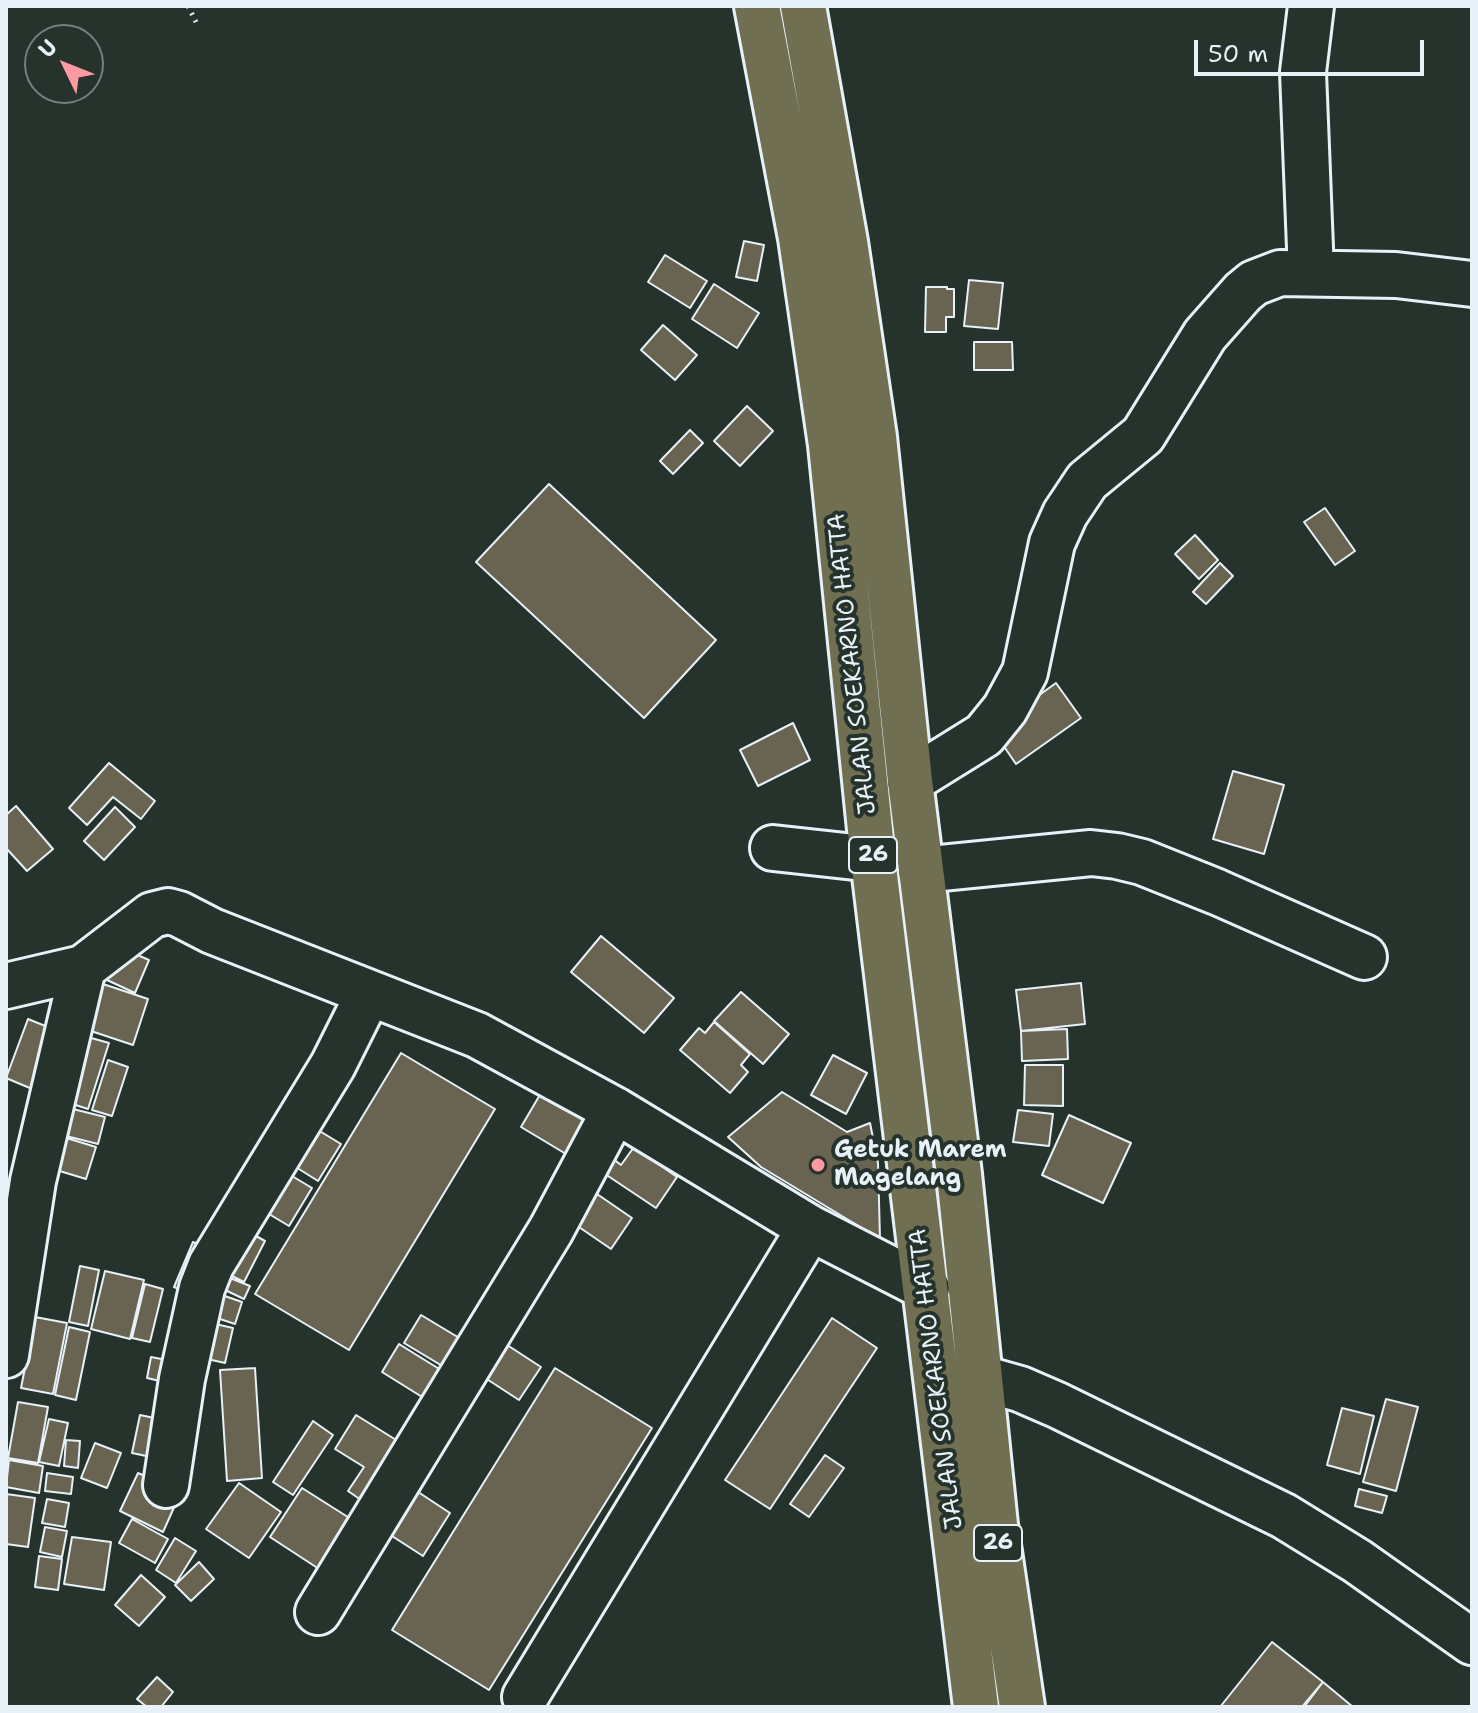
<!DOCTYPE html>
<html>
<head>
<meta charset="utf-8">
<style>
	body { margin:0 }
	#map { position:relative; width:1478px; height:1713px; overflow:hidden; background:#26332d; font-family:"Shantell Sans",sans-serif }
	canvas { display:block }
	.frame { position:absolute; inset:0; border:8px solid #e8f1f8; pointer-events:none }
	.north { position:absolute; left:24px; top:24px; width:80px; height:80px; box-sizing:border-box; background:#26332d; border:2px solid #747f7e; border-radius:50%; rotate:313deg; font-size:22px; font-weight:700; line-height:32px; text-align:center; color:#e8f1f8 }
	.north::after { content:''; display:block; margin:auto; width:28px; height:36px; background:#ff9aa2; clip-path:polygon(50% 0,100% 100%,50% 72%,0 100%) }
	.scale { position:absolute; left:1194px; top:40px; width:230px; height:36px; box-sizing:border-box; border:4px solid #e8f1f8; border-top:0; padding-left:10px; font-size:24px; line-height:28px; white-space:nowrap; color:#e8f1f8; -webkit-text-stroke:6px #26332d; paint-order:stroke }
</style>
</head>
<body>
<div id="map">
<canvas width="1478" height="1713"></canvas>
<div class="frame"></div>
<div class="north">U</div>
<div class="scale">50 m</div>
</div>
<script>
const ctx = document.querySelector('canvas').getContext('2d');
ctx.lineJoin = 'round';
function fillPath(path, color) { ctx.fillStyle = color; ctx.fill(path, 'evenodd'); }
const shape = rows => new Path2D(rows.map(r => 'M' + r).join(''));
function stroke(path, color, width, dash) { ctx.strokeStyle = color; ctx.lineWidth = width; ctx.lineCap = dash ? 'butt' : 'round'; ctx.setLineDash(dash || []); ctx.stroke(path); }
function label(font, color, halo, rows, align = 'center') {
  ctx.font = font + ' "Shantell Sans",sans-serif'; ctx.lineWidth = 8; ctx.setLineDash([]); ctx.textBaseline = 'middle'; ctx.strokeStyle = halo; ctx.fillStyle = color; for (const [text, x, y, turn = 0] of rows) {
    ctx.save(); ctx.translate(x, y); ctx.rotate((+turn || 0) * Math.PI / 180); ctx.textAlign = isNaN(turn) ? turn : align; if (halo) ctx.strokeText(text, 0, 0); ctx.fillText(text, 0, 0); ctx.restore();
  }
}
const building = shape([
	[744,241,764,245,757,281,736,277,744,241],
	[665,255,707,281,690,308,648,282,665,255],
	[969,280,1003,283,998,329,964,326,969,280],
	[714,284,759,313,737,348,692,319,714,284],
	[926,287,947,287,947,289,954,289,954,317,946,317,946,332,925,332,926,287],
	[663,325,697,355,675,380,641,350,663,325],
	[974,342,1012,342,1013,370,974,370,974,342],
	[747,406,773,431,740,466,714,441,747,406],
	[690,430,703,443,673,474,660,461,690,430],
	[549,484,716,640,644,718,476,562,549,484],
	[1325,508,1355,551,1335,565,1304,522,1325,508],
	[1195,535,1218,560,1199,579,1175,554,1195,535],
	[1220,563,1233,576,1206,604,1193,592,1220,563],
	[1056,683,1081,718,1016,764,992,729,1056,683],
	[793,723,810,760,758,786,740,750,793,723],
	[109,763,155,801,141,819,113,797,87,825,69,808,109,763],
	[1233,771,1284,785,1264,854,1213,839,1233,771],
	[16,806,53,849,27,871,6,848,6,815,16,806],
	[115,807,135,827,104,860,84,841,115,807],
	[601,936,674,998,644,1033,571,972,601,936],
	[121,948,149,960,135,993,107,980,121,948],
	[97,982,148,999,133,1045,82,1028,97,982],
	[1081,983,1085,1024,1021,1031,1016,990,1081,983],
	[741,992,789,1034,763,1064,714,1021,741,992],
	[28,1019,60,1032,37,1091,6,1078,28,1019],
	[714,1022,750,1054,741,1065,748,1072,730,1093,680,1050,699,1028,705,1033,714,1022],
	[1067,1029,1068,1059,1022,1061,1021,1031,1067,1029],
	[77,1034,109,1043,88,1109,57,1099,77,1034],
	[401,1053,495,1109,349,1350,255,1294,401,1053],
	[833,1055,867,1073,846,1114,811,1095,833,1055],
	[108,1060,128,1067,112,1116,92,1110,108,1060],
	[1025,1065,1063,1065,1063,1106,1024,1105,1025,1065],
	[782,1092,847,1132,870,1123,878,1163,880,1239,761,1167,728,1137,782,1092],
	[541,1093,596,1126,576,1160,521,1127,541,1093],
	[57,1105,105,1117,98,1144,50,1132,57,1105],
	[1018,1110,1053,1114,1049,1146,1013,1142,1018,1110],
	[1069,1115,1131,1143,1103,1203,1042,1175,1069,1115],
	[313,1127,341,1144,318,1181,291,1164,313,1127],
	[50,1133,96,1147,86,1179,40,1165,50,1133],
	[634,1147,677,1177,656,1208,602,1172,612,1158,621,1165,634,1147],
	[282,1170,312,1188,289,1226,259,1208,282,1170],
	[597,1194,632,1218,611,1249,576,1225,597,1194],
	[245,1230,265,1241,244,1282,224,1272,245,1230],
	[193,1242,208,1248,189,1293,174,1287,193,1242],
	[80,1266,99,1270,88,1326,69,1322,80,1266],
	[105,1271,144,1280,130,1339,91,1329,105,1271],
	[230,1278,250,1286,244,1299,225,1290,230,1278],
	[145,1284,163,1289,150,1342,132,1338,145,1284],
	[222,1295,242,1302,235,1324,214,1317,222,1295],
	[421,1315,466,1342,449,1370,404,1343,421,1315],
	[35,1317,67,1323,53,1394,21,1388,35,1317],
	[832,1318,877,1348,770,1509,725,1480,832,1318],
	[211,1323,233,1328,225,1363,203,1358,211,1323],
	[69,1327,90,1332,76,1400,55,1395,69,1327],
	[501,1341,541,1367,519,1400,479,1374,501,1341],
	[399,1344,444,1372,427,1400,382,1372,399,1344],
	[151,1357,182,1363,177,1385,147,1378,151,1357],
	[255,1368,262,1478,227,1481,220,1370,255,1368],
	[555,1368,652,1428,489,1690,392,1630,555,1368],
	[1386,1399,1418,1407,1396,1491,1363,1482,1386,1399],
	[18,1402,48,1407,38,1463,8,1458,18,1402],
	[1342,1408,1374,1416,1360,1474,1327,1465,1342,1408],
	[140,1415,173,1422,165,1460,132,1453,140,1415],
	[356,1415,401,1443,364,1502,348,1491,364,1467,335,1449,356,1415],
	[49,1419,68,1423,59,1466,39,1462,49,1419],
	[313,1421,333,1435,293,1495,273,1482,313,1421],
	[66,1440,80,1441,78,1468,64,1466,66,1440],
	[95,1443,121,1453,107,1488,81,1478,95,1443],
	[825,1455,844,1468,809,1517,790,1504,825,1455],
	[9,1460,43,1466,39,1493,6,1487,9,1460],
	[47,1473,73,1477,71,1494,45,1491,47,1473],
	[138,1473,156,1481,176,1503,163,1532,120,1511,138,1473],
	[239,1483,281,1512,249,1558,206,1529,239,1483],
	[409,1486,450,1513,423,1556,381,1529,409,1486],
	[302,1488,351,1519,319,1569,270,1537,302,1488],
	[1359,1489,1387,1496,1382,1513,1355,1506,1359,1489],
	[6,1494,35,1498,28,1547,6,1544,6,1494],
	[47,1499,69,1503,65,1527,42,1523,47,1499],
	[132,1519,168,1539,155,1563,119,1543,132,1519],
	[45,1527,67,1531,62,1557,40,1552,45,1527],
	[72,1537,111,1542,104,1590,64,1584,72,1537],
	[175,1538,196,1551,176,1583,156,1570,175,1538],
	[39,1556,62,1559,58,1590,35,1587,39,1556],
	[199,1562,214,1579,191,1601,175,1585,199,1562],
	[141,1575,165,1597,139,1626,115,1605,141,1575],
	[1272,1642,1323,1682,1304,1707,1220,1707,1272,1642],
	[157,1677,173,1692,161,1707,147,1707,137,1699,157,1677],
	[1323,1682,1353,1707,1302,1707,1323,1682]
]);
fillPath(building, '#686451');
stroke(building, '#e8f1f8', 2);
const minor = shape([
	[1311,273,1303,72,1311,6],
	[910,781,984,735,1005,709,1025,672,1052,543,1065,514,1087,481,1143,435,1205,335,1243,292,1254,283,1280,273,1396,275,1472,284],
	[773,848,873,859],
	[921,870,1091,853,1117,856,1142,862,1217,892,1364,957],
	[6,986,83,968,152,915,168,911,179,914,212,931,477,1035,615,1110,810,1228,927,1288],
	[6,1355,33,1181,83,968],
	[981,1378,1020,1389,1057,1405,1284,1516,1357,1561,1472,1642],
	[166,1485,182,1379,202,1288,211,1265,333,1065,369,993],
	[318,1612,551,1230,615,1110],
	[525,1697,810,1228]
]);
const highway = shape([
	[757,6,801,238,831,445,873,859,976,1707],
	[803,6,845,242,874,437,910,781,959,1174,995,1525,1022,1707]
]);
stroke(minor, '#e8f1f8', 50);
stroke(highway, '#e8f1f8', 50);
stroke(shape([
	[188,6,196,22]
]), '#e8f1f8', 5, [2, 6]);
stroke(minor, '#26332d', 44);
stroke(highway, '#706f52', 44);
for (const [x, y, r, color] of [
	[818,1165,8,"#ff9aa2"]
]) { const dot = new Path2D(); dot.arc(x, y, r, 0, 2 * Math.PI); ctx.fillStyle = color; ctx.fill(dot); stroke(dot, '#26332d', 3); }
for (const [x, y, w] of [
	[873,855,48],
	[998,1543,48]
]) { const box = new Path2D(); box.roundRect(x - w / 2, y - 18, w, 36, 6); ctx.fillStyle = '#26332d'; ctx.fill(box); stroke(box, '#e8f1f8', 2); }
label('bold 22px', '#e8f1f8', null, [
	["26",873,855],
	["26",998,1543]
]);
label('24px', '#e8f1f8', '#26332d', [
	["JALAN SOEKARNO HATTA",853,664,-96],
	["JALAN SOEKARNO HATTA",937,1379,-97]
]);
label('bold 24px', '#e8f1f8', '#26332d', [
	["Getuk Marem",834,1151],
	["Magelang",834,1179]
], 'left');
</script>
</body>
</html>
